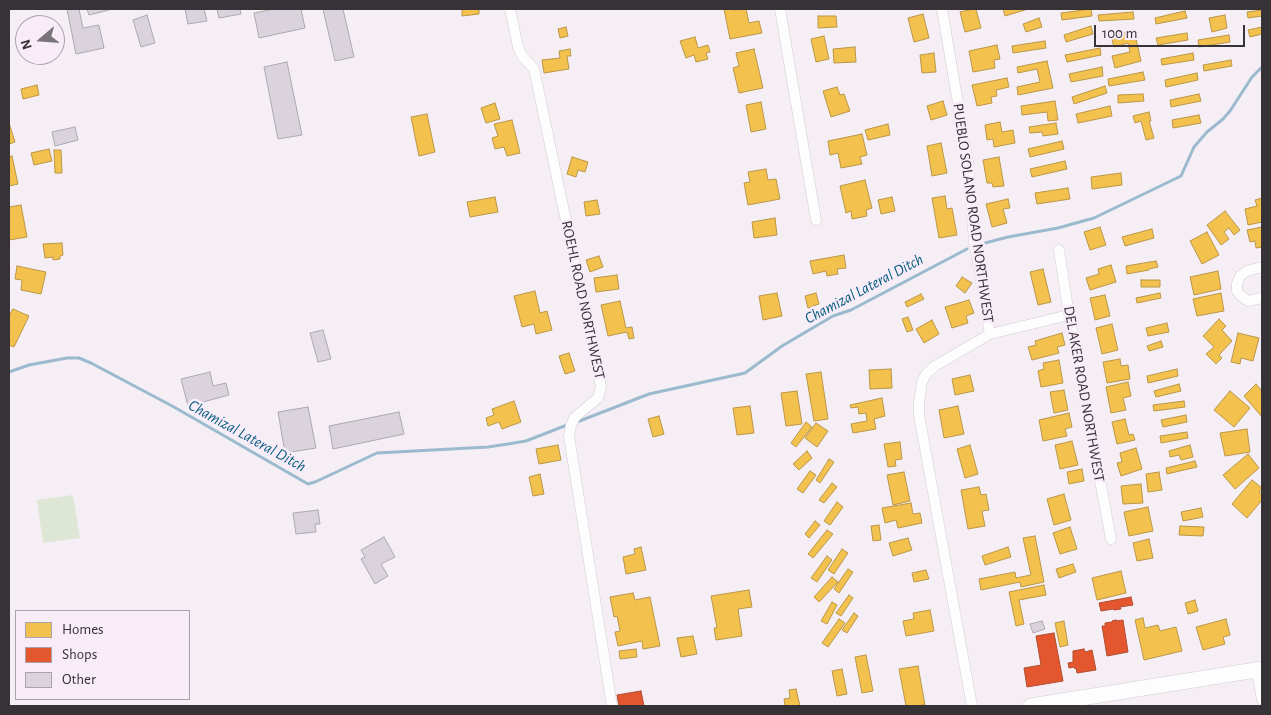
<!DOCTYPE html>
<html>
<head>
<meta charset="utf-8">
<style>
	body { margin:0 }
	#map { position:relative; width:1271px; height:715px; overflow:hidden; background:#f5eff5; font-family:"Alegreya Sans",sans-serif }
	canvas { display:block }
	.frame { position:absolute; inset:0; border:10px solid #363236; pointer-events:none }
	.legend { position:absolute; left:15px; top:610px; width:175px; height:90px; box-sizing:border-box; background:#f7ecf8; border:1px solid #aaa2aa; margin:0; padding:6px 9px; list-style:none; font-size:15px; color:#363236 }
	.legend li { display:flex; align-items:center; gap:10px; height:25px }
	.legend b { width:25px; border:1px solid #aaa2aa }
	.north { position:absolute; left:15px; top:15px; width:50px; height:50px; box-sizing:border-box; background:#f7ecf8; border:1px solid #aaa2aa; border-radius:50%; rotate:252deg; font-size:14px; font-weight:700; line-height:20px; text-align:center; color:#363236 }
	.north::after { content:''; display:block; margin:auto; width:18px; height:22px; background:#797479; clip-path:polygon(50% 0,100% 100%,50% 72%,0 100%) }
	.scale { position:absolute; left:1094px; top:25px; width:151px; height:22px; box-sizing:border-box; border:2px solid #363236; border-top:0; padding-left:6px; font-size:15px; line-height:18px; white-space:nowrap; color:#363236; -webkit-text-stroke:4px #f7ecf8; paint-order:stroke }
</style>
</head>
<body>
<div id="map">
<canvas width="1271" height="715"></canvas>
<div class="frame"></div>
<ul class="legend">
<li><b style="height:14px;background:#f2c14e"></b>Homes</li>
<li><b style="height:14px;background:#e4572e"></b>Shops</li>
<li><b style="height:14px;background:#dad2dc"></b>Other</li>
</ul>
<div class="north">N</div>
<div class="scale">100 m</div>
</div>
<script>
const ctx = document.querySelector('canvas').getContext('2d');
ctx.lineJoin = 'round';
function fillPath(path, color) { ctx.fillStyle = color; ctx.fill(path, 'evenodd'); }
const shape = rows => new Path2D(rows.map(r => 'M' + r).join(''));
function stroke(path, color, width, dash) { ctx.strokeStyle = color; ctx.lineWidth = width; ctx.lineCap = dash ? 'butt' : 'round'; ctx.setLineDash(dash || []); ctx.stroke(path); }
function label(font, color, halo, rows, align = 'center') {
  ctx.font = font + ' "Alegreya Sans",sans-serif'; ctx.lineWidth = 5; ctx.setLineDash([]); ctx.textBaseline = 'middle'; ctx.strokeStyle = halo; ctx.fillStyle = color; for (const [text, x, y, turn = 0] of rows) {
    ctx.save(); ctx.translate(x, y); ctx.rotate((+turn || 0) * Math.PI / 180); ctx.textAlign = isNaN(turn) ? turn : align; if (halo) ctx.strokeText(text, 0, 0); ctx.fillText(text, 0, 0); ctx.restore();
  }
}
fillPath(shape([
	[73,495,80,538,43,543,37,500]
]), '#dee6d6');
const homes = shape([
	[462,9,479,9,479,14,462,16,462,9],
	[724,9,733,9,734,10,746,9,749,23,759,21,762,33,730,39,724,9],
	[973,9,976,9,981,28,965,32,960,12,973,9],
	[1003,9,1028,9,1005,16,1003,9],
	[1091,9,1092,16,1062,20,1061,13,1091,9],
	[1262,10,1262,16,1248,18,1247,12,1262,10],
	[1185,11,1187,18,1156,24,1155,18,1185,11],
	[1133,12,1134,19,1099,21,1098,15,1133,12],
	[923,14,929,38,914,42,908,18,923,14],
	[1225,15,1227,28,1212,32,1209,18,1225,15],
	[818,16,836,16,837,27,818,28,818,16],
	[1039,18,1042,27,1026,32,1023,24,1039,18],
	[1091,26,1093,34,1066,42,1064,35,1091,26],
	[566,27,568,36,560,38,558,29,566,27],
	[1262,27,1262,34,1250,37,1248,30,1262,27],
	[1134,30,1141,61,1115,68,1112,56,1130,52,1128,43,1114,47,1111,36,1134,30],
	[1187,33,1188,40,1158,45,1156,38,1187,33],
	[1229,35,1230,42,1199,47,1198,40,1229,35],
	[824,36,829,59,816,62,811,39,824,36],
	[695,37,698,48,708,45,710,52,706,53,708,59,696,62,694,55,686,58,680,41,695,37],
	[1045,41,1046,48,1013,53,1012,46,1045,41],
	[997,45,1000,59,994,60,995,68,973,72,969,51,997,45],
	[855,47,856,62,834,63,833,49,855,47],
	[1100,48,1101,55,1067,62,1065,55,1100,48],
	[570,49,571,56,567,56,569,69,544,73,542,60,560,58,559,51,570,49],
	[754,49,763,88,739,93,733,68,739,66,736,53,754,49],
	[934,53,936,72,922,73,920,55,934,53],
	[1193,53,1194,60,1162,65,1161,59,1193,53],
	[1231,60,1232,66,1204,71,1203,65,1231,60],
	[1047,61,1053,88,1018,95,1017,87,1040,82,1037,69,1018,73,1017,67,1047,61],
	[1102,67,1103,76,1071,82,1069,74,1102,67],
	[1143,72,1145,80,1109,86,1108,79,1143,72],
	[1197,73,1198,80,1166,87,1165,80,1197,73],
	[1007,78,1009,87,996,90,997,96,991,97,992,103,977,106,972,85,1007,78],
	[37,85,39,95,23,99,21,89,37,85],
	[1105,86,1107,93,1074,104,1072,97,1105,86],
	[837,87,840,95,844,94,850,111,831,117,823,91,837,87],
	[1143,94,1144,101,1118,103,1118,95,1143,94],
	[1199,94,1201,101,1171,107,1170,100,1199,94],
	[943,101,947,115,931,120,927,106,943,101],
	[1055,101,1058,120,1048,121,1047,112,1022,115,1021,106,1055,101],
	[761,102,766,129,751,132,746,105,761,102],
	[495,103,500,119,486,123,481,108,495,103],
	[1110,106,1112,116,1078,123,1076,114,1110,106],
	[1149,112,1151,121,1149,121,1154,138,1146,140,1141,121,1135,123,1133,116,1149,112],
	[427,114,435,152,419,156,411,117,427,114],
	[1199,115,1201,123,1173,128,1172,120,1199,115],
	[512,120,520,153,507,156,504,147,495,149,492,138,498,136,494,124,512,120],
	[1000,122,1002,132,1013,130,1015,143,994,147,993,139,987,140,985,125,1000,122],
	[9,123,15,142,9,144,9,123],
	[1056,123,1058,134,1043,136,1042,132,1030,133,1029,127,1056,123],
	[888,124,890,135,868,140,865,130,888,124],
	[862,134,867,155,860,157,862,164,841,168,838,153,830,155,828,141,862,134],
	[1062,141,1064,149,1030,157,1028,149,1062,141],
	[941,143,947,173,932,176,927,146,941,143],
	[49,149,52,161,34,165,31,153,49,149],
	[54,150,61,150,62,173,55,173,54,150],
	[12,156,18,184,9,186,9,157,12,156],
	[572,157,588,162,585,172,578,170,576,177,567,174,572,157],
	[999,157,1004,186,993,187,992,183,987,183,983,160,999,157],
	[1065,161,1067,169,1032,177,1030,169,1065,161],
	[766,169,768,180,776,179,780,199,748,205,744,183,750,182,748,172,766,169],
	[1121,173,1122,185,1092,189,1091,177,1121,173],
	[865,180,872,208,866,210,867,216,852,219,851,211,846,213,840,186,865,180],
	[1068,188,1070,199,1037,204,1035,193,1068,188],
	[945,196,947,209,952,208,957,235,939,238,932,198,945,196],
	[495,197,498,212,470,217,467,202,495,197],
	[892,197,895,211,881,214,878,200,892,197],
	[1262,198,1262,222,1248,225,1245,209,1257,206,1255,200,1262,198],
	[1008,199,1010,208,1003,209,1007,223,992,227,986,204,1008,199],
	[597,200,600,214,586,216,584,202,597,200],
	[21,205,27,237,9,240,9,207,21,205],
	[1225,211,1240,230,1234,235,1229,228,1224,232,1229,239,1221,245,1207,225,1225,211],
	[775,218,777,235,754,238,752,222,775,218],
	[1100,227,1106,245,1090,250,1084,232,1100,227],
	[1262,227,1262,247,1256,248,1255,241,1250,242,1247,230,1262,227],
	[1152,229,1154,238,1125,246,1122,237,1152,229],
	[1207,232,1219,255,1202,264,1190,241,1207,232],
	[62,243,63,255,60,256,60,259,53,260,53,257,45,258,43,244,62,243],
	[844,255,846,268,837,269,838,274,827,276,826,271,813,274,810,261,844,255],
	[599,256,603,267,590,272,586,260,599,256],
	[1156,261,1158,267,1149,269,1149,270,1127,274,1126,266,1156,261],
	[1111,265,1116,282,1090,290,1086,278,1099,274,1098,269,1111,265],
	[17,266,46,272,41,294,21,290,22,280,15,279,17,266],
	[1043,269,1051,302,1038,305,1030,272,1043,269],
	[1218,271,1221,289,1194,295,1190,277,1218,271],
	[617,275,619,289,596,292,594,278,617,275],
	[962,277,972,283,965,293,956,286,962,277],
	[1141,280,1160,280,1160,287,1141,287,1141,280],
	[535,291,540,313,547,311,552,330,536,334,534,324,522,327,514,296,535,291],
	[777,293,782,316,763,320,759,296,777,293],
	[816,293,819,304,808,308,805,296,816,293],
	[1160,293,1161,298,1137,303,1136,298,1160,293],
	[1221,293,1224,311,1197,316,1193,299,1221,293],
	[921,294,924,299,907,307,905,302,921,294],
	[1105,295,1110,316,1095,320,1090,298,1105,295],
	[969,300,974,313,966,316,968,323,952,328,945,307,969,300],
	[620,301,626,328,632,327,634,338,629,339,627,332,608,336,601,305,620,301],
	[13,309,29,316,14,347,9,345,9,316,13,309],
	[908,317,913,330,907,332,902,319,908,317],
	[1219,319,1226,326,1222,330,1232,341,1219,355,1222,358,1216,364,1206,354,1214,347,1203,336,1219,319],
	[932,320,939,334,924,343,916,329,932,320],
	[1167,323,1169,332,1148,336,1146,328,1167,323],
	[1112,324,1118,350,1102,354,1096,328,1112,324],
	[1062,333,1065,345,1057,347,1059,353,1032,360,1028,347,1036,345,1035,341,1062,333],
	[1238,333,1259,338,1253,361,1241,358,1240,364,1231,362,1238,333],
	[1161,341,1163,347,1149,351,1147,346,1161,341],
	[569,353,575,371,565,374,559,356,569,353],
	[1120,359,1121,366,1128,365,1130,379,1107,383,1103,362,1120,359],
	[1059,360,1063,383,1041,387,1038,371,1044,369,1043,363,1059,360],
	[891,369,892,388,870,389,869,370,891,369],
	[1177,369,1178,376,1148,383,1147,376,1177,369],
	[821,372,828,419,814,421,806,374,821,372],
	[970,375,974,391,955,395,952,379,970,375],
	[1128,382,1131,396,1123,398,1126,410,1111,413,1106,387,1128,382],
	[1179,384,1181,391,1156,397,1154,391,1179,384],
	[1256,384,1262,391,1262,417,1244,396,1256,384],
	[1064,390,1068,410,1054,413,1050,392,1064,390],
	[797,391,802,424,786,426,781,393,797,391],
	[1230,391,1250,408,1234,427,1214,410,1230,391],
	[882,398,885,416,874,419,876,429,853,433,851,424,867,421,866,413,859,414,858,407,851,408,850,405,882,398],
	[514,401,521,422,502,429,499,422,488,426,486,418,494,415,492,409,514,401],
	[1184,401,1185,407,1154,411,1153,405,1184,401],
	[750,406,754,433,737,435,733,408,750,406],
	[958,406,964,434,944,438,939,410,958,406],
	[1069,413,1072,427,1065,429,1067,436,1043,441,1039,420,1069,413],
	[1186,415,1187,422,1163,427,1161,420,1186,415],
	[659,416,664,434,653,437,648,419,659,416],
	[1125,419,1129,435,1133,434,1135,440,1117,444,1112,422,1125,419],
	[806,422,812,427,796,447,791,443,806,422],
	[816,423,828,431,817,447,805,438,816,423],
	[1247,429,1250,452,1225,456,1220,433,1247,429],
	[1187,432,1188,438,1161,443,1160,436,1187,432],
	[1072,441,1078,465,1060,469,1055,445,1072,441],
	[900,442,902,459,895,460,896,466,888,467,884,444,900,442],
	[558,445,561,460,539,464,536,449,558,445],
	[970,445,978,474,965,478,957,449,970,445],
	[1190,445,1193,457,1181,460,1179,455,1170,457,1169,451,1190,445],
	[1136,448,1142,469,1121,476,1117,463,1122,462,1120,453,1136,448],
	[807,451,812,458,799,470,793,464,807,451],
	[1248,454,1259,468,1235,489,1223,475,1248,454],
	[829,459,834,462,820,483,816,480,829,459],
	[1195,461,1197,467,1167,474,1166,468,1195,461],
	[1082,469,1084,481,1069,484,1067,472,1082,469],
	[810,471,816,475,803,493,797,489,810,471],
	[904,472,910,501,893,505,887,475,904,472],
	[1159,472,1162,490,1148,492,1146,474,1159,472],
	[540,474,544,494,533,496,529,477,540,474],
	[1252,480,1262,488,1259,492,1262,494,1262,500,1247,518,1232,504,1252,480],
	[832,483,837,487,824,503,819,500,832,483],
	[1141,484,1143,503,1123,504,1121,486,1141,484],
	[979,487,981,495,986,494,989,510,982,511,985,526,968,529,961,490,979,487],
	[1064,494,1071,520,1054,525,1047,499,1064,494],
	[837,502,843,507,830,525,824,521,837,502],
	[911,503,913,514,920,513,922,523,898,528,896,520,885,523,882,508,911,503],
	[1148,507,1153,531,1129,536,1124,512,1148,507],
	[1201,508,1203,517,1183,521,1181,512,1201,508],
	[815,521,820,525,809,538,805,534,815,521],
	[879,525,881,540,873,541,871,526,879,525],
	[1180,526,1204,527,1203,536,1179,535,1180,526],
	[1070,527,1077,549,1060,554,1053,533,1070,527],
	[827,530,833,534,813,558,808,554,827,530],
	[1035,536,1044,582,1021,587,1020,582,981,590,979,579,1015,572,1016,578,1031,575,1023,538,1035,536],
	[908,538,912,550,893,556,889,543,908,538],
	[1149,539,1153,558,1137,561,1133,543,1149,539],
	[641,547,646,570,626,574,623,557,635,554,634,549,641,547],
	[1008,547,1011,557,985,565,982,556,1008,547],
	[842,549,848,553,834,574,828,570,842,549],
	[827,556,832,560,817,582,811,578,827,556],
	[1073,564,1076,572,1059,578,1056,569,1073,564],
	[848,569,853,572,839,593,834,589,848,569],
	[926,570,929,579,914,582,912,573,926,570],
	[1121,571,1126,593,1097,600,1092,578,1121,571],
	[832,577,838,582,819,602,814,597,832,577],
	[1044,585,1046,595,1019,600,1024,624,1016,626,1009,592,1044,585],
	[749,590,752,607,738,609,742,636,716,640,714,628,717,628,711,596,749,590],
	[633,593,635,600,650,597,660,646,643,649,642,641,618,646,615,632,620,631,617,616,614,617,610,597,633,593],
	[849,595,853,598,841,616,836,613,849,595],
	[1195,600,1198,611,1188,614,1185,603,1195,600],
	[832,602,837,605,827,624,821,621,832,602],
	[930,610,934,631,906,636,903,621,914,619,913,613,930,610],
	[854,613,858,616,847,633,842,630,854,613],
	[1143,618,1145,628,1158,625,1160,631,1176,627,1182,651,1144,660,1135,620,1143,618],
	[839,619,845,623,828,647,822,643,839,619],
	[1226,619,1230,635,1223,637,1225,644,1203,650,1196,627,1226,619],
	[1064,621,1068,645,1060,647,1055,623,1064,621],
	[693,636,697,654,681,657,677,638,693,636],
	[636,649,637,657,620,659,619,651,636,649],
	[866,655,873,691,862,693,855,657,866,655],
	[918,666,925,705,906,706,899,669,918,666],
	[842,669,847,694,837,696,832,671,842,669],
	[796,689,800,706,785,706,784,699,790,698,789,690,796,689]
]);
fillPath(homes, '#f2c14e');
stroke(homes, '#ba9647', 1);
const shops = shape([
	[1131,597,1133,605,1120,607,1121,609,1114,610,1113,609,1101,611,1099,603,1131,597],
	[1116,620,1116,621,1123,620,1128,652,1107,656,1102,626,1105,626,1105,623,1112,622,1112,621,1116,620],
	[1054,633,1063,681,1027,687,1024,668,1041,665,1036,636,1054,633],
	[1084,649,1085,652,1092,650,1096,670,1077,673,1076,668,1075,669,1074,667,1069,668,1068,663,1073,662,1073,651,1084,649],
	[641,691,644,706,619,706,617,695,641,691]
]);
fillPath(shops, '#e4572e');
stroke(shops, '#b04c30', 1);
stroke(shape([
	[985,243,1008,237,1058,228,1094,218,1181,176,1194,147,1207,132,1223,119,1230,111,1252,77,1262,67],
	[9,372,29,365,67,358,79,358,91,363,174,407,308,484,315,482,377,453,488,447,508,444,526,441,567,425],
	[577,422,649,394,745,373,782,346,833,316,851,310,967,249]
]), '#9cbacd', 3);
const building = shape([
	[67,9,79,9,83,28,99,25,104,48,76,54,67,9],
	[87,9,108,9,109,10,89,15,87,9],
	[185,9,204,9,207,21,188,24,185,9],
	[217,9,240,9,241,14,219,18,217,9],
	[274,9,301,9,305,28,259,38,254,13,274,9],
	[323,9,343,9,354,57,335,61,323,9],
	[147,15,155,43,141,47,133,20,147,15],
	[287,62,302,135,278,139,264,67,287,62],
	[75,127,78,140,55,146,52,132,75,127],
	[323,330,331,359,318,362,310,333,323,330],
	[210,372,213,386,226,383,229,395,188,406,181,379,210,372],
	[308,407,316,448,285,453,278,412,308,407],
	[399,412,404,434,333,449,329,426,399,412],
	[318,510,320,524,315,524,316,532,296,534,293,513,318,510],
	[384,537,395,557,381,564,388,576,375,584,361,559,365,557,361,550,384,537],
	[1042,621,1045,629,1033,633,1030,624,1042,621]
]);
fillPath(building, '#dad2dc');
stroke(building, '#aca9ae', 1);
const street = shape([
	[510,9,518,47,522,56,534,69,601,387,598,398,575,417,571,425,569,436,612,706],
	[780,9,816,220],
	[942,9,968,162,974,241,990,334],
	[1059,250,1069,315,1111,539],
	[1262,267,1247,271,1240,276,1237,284,1237,291,1241,296,1248,301,1262,298],
	[1257,670,1262,700],
	[972,706,919,415,919,403,922,382,926,374,935,366,990,334,1069,315]
]);
const secondary = shape([
	[1031,706,1262,669]
]);
stroke(street, '#d2cdd2', 11);
stroke(secondary, '#d2cdd2', 16);
stroke(street, '#fefdfe', 10);
stroke(secondary, '#fefdfe', 15);
label('15px', '#363236', '#f7ecf8', [
	["PUEBLO SOLANO ROAD NORTHWEST",973,213,82],
	["ROEHL ROAD NORTHWEST",583,300,78],
	["DEL AKER ROAD NORTHWEST",1084,394,80]
]);
label('italic 16px', '#065c7f', '#f7ecf8', [
	["Chamizal Lateral Ditch",864,289,-28],
	["Chamizal Lateral Ditch",247,436,29]
]);
</script>
</body>
</html>
